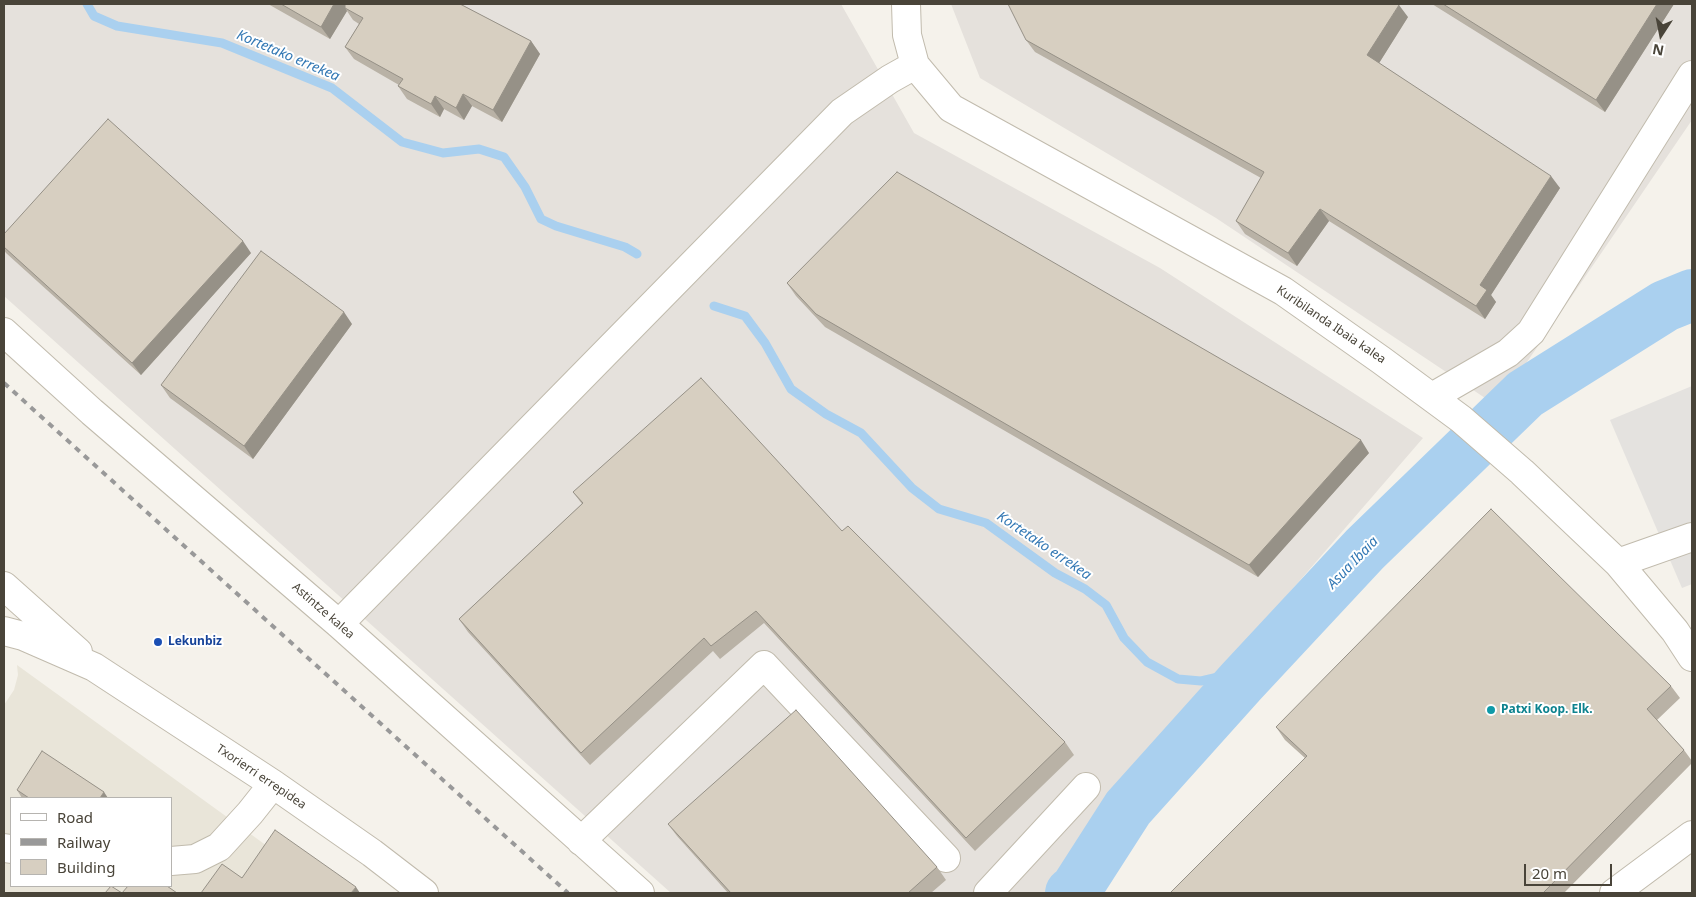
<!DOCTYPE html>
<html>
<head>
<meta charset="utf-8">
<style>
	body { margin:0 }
	#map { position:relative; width:1696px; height:897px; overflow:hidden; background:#f5f2eb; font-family:"Noto Sans",sans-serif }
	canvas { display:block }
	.frame { position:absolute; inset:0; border:5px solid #494439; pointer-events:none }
	.legend { position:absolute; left:10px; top:797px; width:162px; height:90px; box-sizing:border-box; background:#fff; border:1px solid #b6b4b0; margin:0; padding:6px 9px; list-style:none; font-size:15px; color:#494439 }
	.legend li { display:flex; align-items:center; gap:10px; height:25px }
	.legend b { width:25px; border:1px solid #b6b4b0 }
	.north { position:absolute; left:1636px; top:10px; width:50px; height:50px; -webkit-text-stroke:4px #fff; paint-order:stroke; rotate:191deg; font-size:14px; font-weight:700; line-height:20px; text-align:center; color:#494439 }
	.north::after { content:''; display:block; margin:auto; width:18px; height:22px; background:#494439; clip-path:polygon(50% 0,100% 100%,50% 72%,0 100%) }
	.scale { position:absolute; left:1524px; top:864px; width:88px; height:22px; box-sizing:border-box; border:2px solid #494439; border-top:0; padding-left:6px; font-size:15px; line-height:18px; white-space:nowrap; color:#494439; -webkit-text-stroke:4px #fff; paint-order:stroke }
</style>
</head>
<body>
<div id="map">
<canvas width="1696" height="897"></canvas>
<div class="frame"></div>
<ul class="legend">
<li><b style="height:6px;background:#fff"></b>Road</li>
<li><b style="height:6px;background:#999"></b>Railway</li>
<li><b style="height:14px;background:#d7cfc1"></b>Building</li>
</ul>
<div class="north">N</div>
<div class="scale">20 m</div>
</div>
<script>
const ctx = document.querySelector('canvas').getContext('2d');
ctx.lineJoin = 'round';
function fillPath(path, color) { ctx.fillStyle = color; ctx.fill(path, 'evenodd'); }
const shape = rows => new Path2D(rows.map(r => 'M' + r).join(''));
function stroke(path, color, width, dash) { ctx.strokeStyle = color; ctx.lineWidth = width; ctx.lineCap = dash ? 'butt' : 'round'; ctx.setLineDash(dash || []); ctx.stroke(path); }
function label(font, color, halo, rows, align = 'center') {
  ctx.font = font + ' "Noto Sans",sans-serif'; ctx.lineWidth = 4; ctx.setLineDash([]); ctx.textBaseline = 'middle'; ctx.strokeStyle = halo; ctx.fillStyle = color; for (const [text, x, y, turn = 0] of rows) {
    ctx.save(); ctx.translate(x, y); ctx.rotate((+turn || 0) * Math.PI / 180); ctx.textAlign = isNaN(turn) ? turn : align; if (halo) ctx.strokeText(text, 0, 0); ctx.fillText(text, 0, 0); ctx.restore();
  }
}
fillPath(shape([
	[17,665,332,893,4,893,4,705,14,690,18,675],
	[11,798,171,798,171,886,11,886]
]), '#e9e5d9');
fillPath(shape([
	[4,4,841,4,914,133,1160,268,1423,438,1207,688,1164,742,1079,861,1053,893,671,893,4,296],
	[951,4,1692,4,1692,120,1497,406,1216,218,980,78]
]), '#e5e1dc');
fillPath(shape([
	[1692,386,1692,584,1682,588,1610,420]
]), '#e4e2df');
stroke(shape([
	[87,4,94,16,117,26,222,43,332,88,402,142,443,153,479,149,504,157,525,187,541,219,556,226,625,247,637,254],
	[714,306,745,316,765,343,791,389,826,414,861,433,912,488,939,509,986,523,1055,573,1085,589,1106,605,1124,638,1147,662,1178,679,1201,681,1257,668]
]), '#aad0ef', 9);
stroke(shape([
	[1071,893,1076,889,1128,808,1242,681,1365,549,1525,394,1665,306,1692,295]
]), '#aad0ef', 52);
const minor = shape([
	[915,65,951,108,1283,291,1381,360,1461,419,1522,472,1618,563,1675,631,1692,657],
	[4,332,92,412,339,624,640,893],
	[1432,397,1508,353,1531,332,1692,75],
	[1618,563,1692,537],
	[4,586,78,652],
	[339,624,842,112,890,79,915,65,907,35,906,4],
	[4,631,23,636,94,667,273,784,372,853,424,893],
	[581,841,764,665,946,858],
	[4,848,11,849],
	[171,861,195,859,219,847,250,813,273,784],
	[988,893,1086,787],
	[1614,893,1692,835]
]);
stroke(minor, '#c1bbad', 30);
stroke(minor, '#fff', 28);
stroke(shape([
	[4,383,568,893]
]), '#999', 4, [6, 6]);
fillPath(shape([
	[268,4,460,4,531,41,540,54,502,122,472,106,464,120,444,109,440,117,407,99,398,86,399,85,354,59,345,47,359,24,353,20,347,11,330,39],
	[1432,4,1674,4,1605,112],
	[1408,17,1379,63,1560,188,1491,295,1496,302,1485,319,1329,221,1297,266,1245,234,1236,221,1261,178,1035,52,1026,40],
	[4,234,251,253,141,375,6,253,4,250],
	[787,283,1369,453,1258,577,825,327,796,296],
	[352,324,253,459,170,398,161,385],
	[573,492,842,531,1065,742,1074,755,975,851,764,623,720,659,713,651,590,765,468,632,459,619,582,504],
	[1671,686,1680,698,1657,720,1684,750,1692,761,1692,763,1564,893,1170,893,1305,758,1285,740,1276,727],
	[17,790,108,798,22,798],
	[668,824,937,867,946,880,931,893,728,893,677,836]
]), '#b9b2a6');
fillPath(shape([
	[334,4,351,4,345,8,347,11,330,39,321,27],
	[1657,4,1674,4,1605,112,1596,100],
	[1399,5,1408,17,1376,68,1367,55],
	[531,41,540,54,502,122,493,110],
	[463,94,472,106,464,120,456,108],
	[435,96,444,109,440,117,431,104],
	[1551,176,1560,188,1491,295,1496,302,1485,319,1476,306,1480,285],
	[1320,209,1329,221,1297,266,1288,253],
	[243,241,251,253,141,375,132,363],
	[344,312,352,324,253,459,244,446],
	[1361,440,1369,453,1258,577,1249,565],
	[104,792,108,798,100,798],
	[356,887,360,893,351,893]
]), '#969187');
const building = shape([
	[281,4,334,4,321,27,281,4],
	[345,4,460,4,531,41,493,110,463,94,456,108,435,96,431,104,398,86,403,79,345,47,363,18,345,8,345,4],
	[1008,4,1397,4,1399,5,1367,55,1551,176,1480,285,1487,290,1476,306,1320,209,1288,253,1236,221,1264,172,1026,40,1008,4],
	[1443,4,1657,4,1596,100,1443,4],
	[108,119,243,241,132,363,4,247,4,234,108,119],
	[897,172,1361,440,1249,565,816,314,787,283,897,172],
	[261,251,344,312,244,446,161,385,261,251],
	[701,378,842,531,848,526,1065,742,966,838,756,611,711,646,704,638,581,753,459,619,583,503,573,492,701,378],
	[1491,509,1671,686,1647,709,1684,750,1543,893,1170,893,1307,756,1276,727,1491,509],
	[796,710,937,867,908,893,731,893,668,824,796,710],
	[42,751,104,792,100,798,29,798,17,790,42,751],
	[275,830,356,887,351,893,201,893,222,864,242,878,275,830],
	[111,886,122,893,105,893,111,886],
	[128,886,167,886,177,893,122,893,128,886]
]);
fillPath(building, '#d7cfc1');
stroke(building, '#969187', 1);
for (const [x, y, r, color] of [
	[158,642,5,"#1a4fb4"],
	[1491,710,5,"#0f9aa8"]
]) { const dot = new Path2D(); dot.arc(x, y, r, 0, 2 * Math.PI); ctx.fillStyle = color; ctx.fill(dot); stroke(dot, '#fff', 2); }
label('12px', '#494439', '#fff', [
	["Kuribilanda Ibaia kalea",1331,325,34],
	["Astintze kalea",323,611,41],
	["Txorierri errepidea",261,777,34]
]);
label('bold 12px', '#164399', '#fff', [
	["Lekunbiz",168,642]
], 'left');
label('bold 12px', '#0d838f', '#fff', [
	["Patxi Koop. Elk.",1501,710]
], 'left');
label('italic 14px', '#3378b4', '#fff', [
	["Kortetako errekea",288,56,23],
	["Kortetako errekea",1044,546,34],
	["Asua Ibaia",1353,563,-46]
]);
</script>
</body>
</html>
